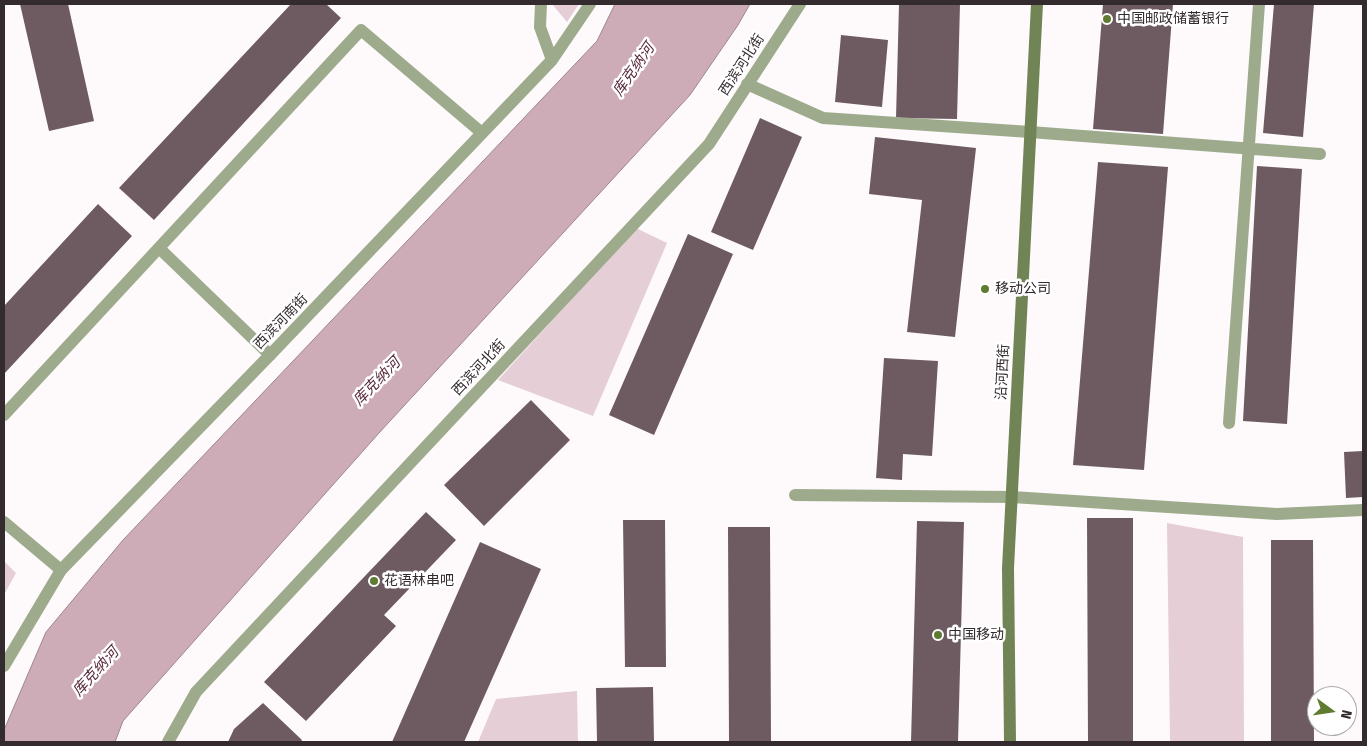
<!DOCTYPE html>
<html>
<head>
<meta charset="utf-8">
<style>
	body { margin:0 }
	#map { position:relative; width:1367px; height:746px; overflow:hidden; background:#fefafb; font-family:"Fira Sans Condensed",sans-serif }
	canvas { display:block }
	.frame { position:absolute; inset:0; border:5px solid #342b2e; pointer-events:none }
	.north { position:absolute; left:1307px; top:686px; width:50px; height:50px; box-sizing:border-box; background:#fff; border:1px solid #aeaaab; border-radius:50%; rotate:104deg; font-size:14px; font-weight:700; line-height:20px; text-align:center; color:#342b2e }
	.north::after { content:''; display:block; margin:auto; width:18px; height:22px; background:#5f7b30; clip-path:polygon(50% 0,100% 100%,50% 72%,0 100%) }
</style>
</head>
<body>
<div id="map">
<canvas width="1367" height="746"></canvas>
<div class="frame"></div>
<div class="north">N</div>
</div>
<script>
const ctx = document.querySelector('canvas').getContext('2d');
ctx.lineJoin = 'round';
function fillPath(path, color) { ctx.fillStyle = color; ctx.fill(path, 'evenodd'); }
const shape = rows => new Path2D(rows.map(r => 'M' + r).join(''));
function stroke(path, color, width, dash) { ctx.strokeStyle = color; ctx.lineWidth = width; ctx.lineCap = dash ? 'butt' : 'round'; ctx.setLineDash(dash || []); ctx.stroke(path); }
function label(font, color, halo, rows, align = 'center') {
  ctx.font = font + ' "Fira Sans Condensed","Noto Sans SC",sans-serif'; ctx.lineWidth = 5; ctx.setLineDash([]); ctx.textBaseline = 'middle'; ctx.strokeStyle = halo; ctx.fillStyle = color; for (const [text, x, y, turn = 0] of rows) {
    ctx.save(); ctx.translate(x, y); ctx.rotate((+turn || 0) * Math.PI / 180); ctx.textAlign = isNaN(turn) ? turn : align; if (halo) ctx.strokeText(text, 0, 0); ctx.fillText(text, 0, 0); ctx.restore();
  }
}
fillPath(shape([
	[552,4,579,4,567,22],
	[636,228,667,243,593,416,498,380],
	[1167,523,1243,537,1244,742,1170,742],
	[4,561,16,573,4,595],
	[577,691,578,742,478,742,496,699]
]), '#e5ced6');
const water = shape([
	[615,4,750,4,738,25,690,95,379,433,123,721,115,742,4,742,4,730,46,632,123,540,597,41,615,4]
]);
fillPath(water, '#cdabb7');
stroke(water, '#9f858e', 1);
fillPath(shape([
	[20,4,68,4,94,121,49,131],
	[291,4,326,4,341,18,154,220,119,188],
	[899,4,960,4,957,119,896,118],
	[1103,4,1173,4,1163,134,1093,129],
	[1274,4,1314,4,1303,137,1263,133],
	[841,35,888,40,882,107,835,102],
	[760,118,802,137,753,250,711,232],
	[875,137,976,148,955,337,907,332,922,200,869,194],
	[1098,162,1168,167,1144,470,1073,465],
	[1257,166,1302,169,1287,424,1243,421],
	[98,204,132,236,4,374,4,306],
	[688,234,733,254,654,435,609,415],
	[884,358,938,361,932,456,903,454,902,480,876,478],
	[531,400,570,440,484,526,444,485],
	[1363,451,1363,497,1346,498,1344,452],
	[426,512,456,540,384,615,396,626,306,721,264,682],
	[1087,518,1133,518,1133,742,1088,742],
	[623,520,665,520,666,667,625,667],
	[917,521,964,522,958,742,911,742],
	[728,527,770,527,771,742,729,742],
	[1271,540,1313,540,1314,742,1271,742],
	[480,542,541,569,464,742,392,742],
	[653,687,654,742,597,742,596,688],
	[263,703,302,740,301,742,228,742,234,729]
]), '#6e5b61');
stroke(shape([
	[1030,132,1320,154],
	[159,248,270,355],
	[4,415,361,30,482,133],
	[1229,423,1259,4],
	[795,495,1012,497],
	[4,522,61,570]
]), '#9dab8c', 12);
stroke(shape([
	[541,4,540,27,552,60],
	[747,84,823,118,1030,132],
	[1012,497,1277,514,1363,510],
	[4,666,61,570,270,355,552,60,590,4],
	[168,742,196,692,709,144,800,4]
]), '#9dab8c', 12);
stroke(shape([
	[1010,742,1008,568,1037,4]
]), '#718456', 12);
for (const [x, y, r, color] of [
	[1107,19,5,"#5f7b30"],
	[985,289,5,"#5f7b30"],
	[374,581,5,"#5f7b30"],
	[938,635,5,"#5f7b30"]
]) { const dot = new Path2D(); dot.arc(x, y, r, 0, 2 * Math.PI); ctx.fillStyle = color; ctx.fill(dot); stroke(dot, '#fff', 2); }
label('14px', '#342b2e', '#fff', [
	["中国邮政储蓄银行",1117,19],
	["移动公司",995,289],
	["花语林串吧",384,581],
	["中国移动",948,635]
], 'left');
label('14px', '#342b2e', '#fff', [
	["西滨河北街",742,65,-57],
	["西滨河南街",281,322,-46],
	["西滨河北街",479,368,-47],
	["沿河西街",1003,372,-87]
]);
label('italic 15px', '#5a2b3f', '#fff', [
	["库克纳河",634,70,-55],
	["库克纳河",377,382,-46],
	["库克纳河",96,672,-48]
]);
</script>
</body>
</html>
